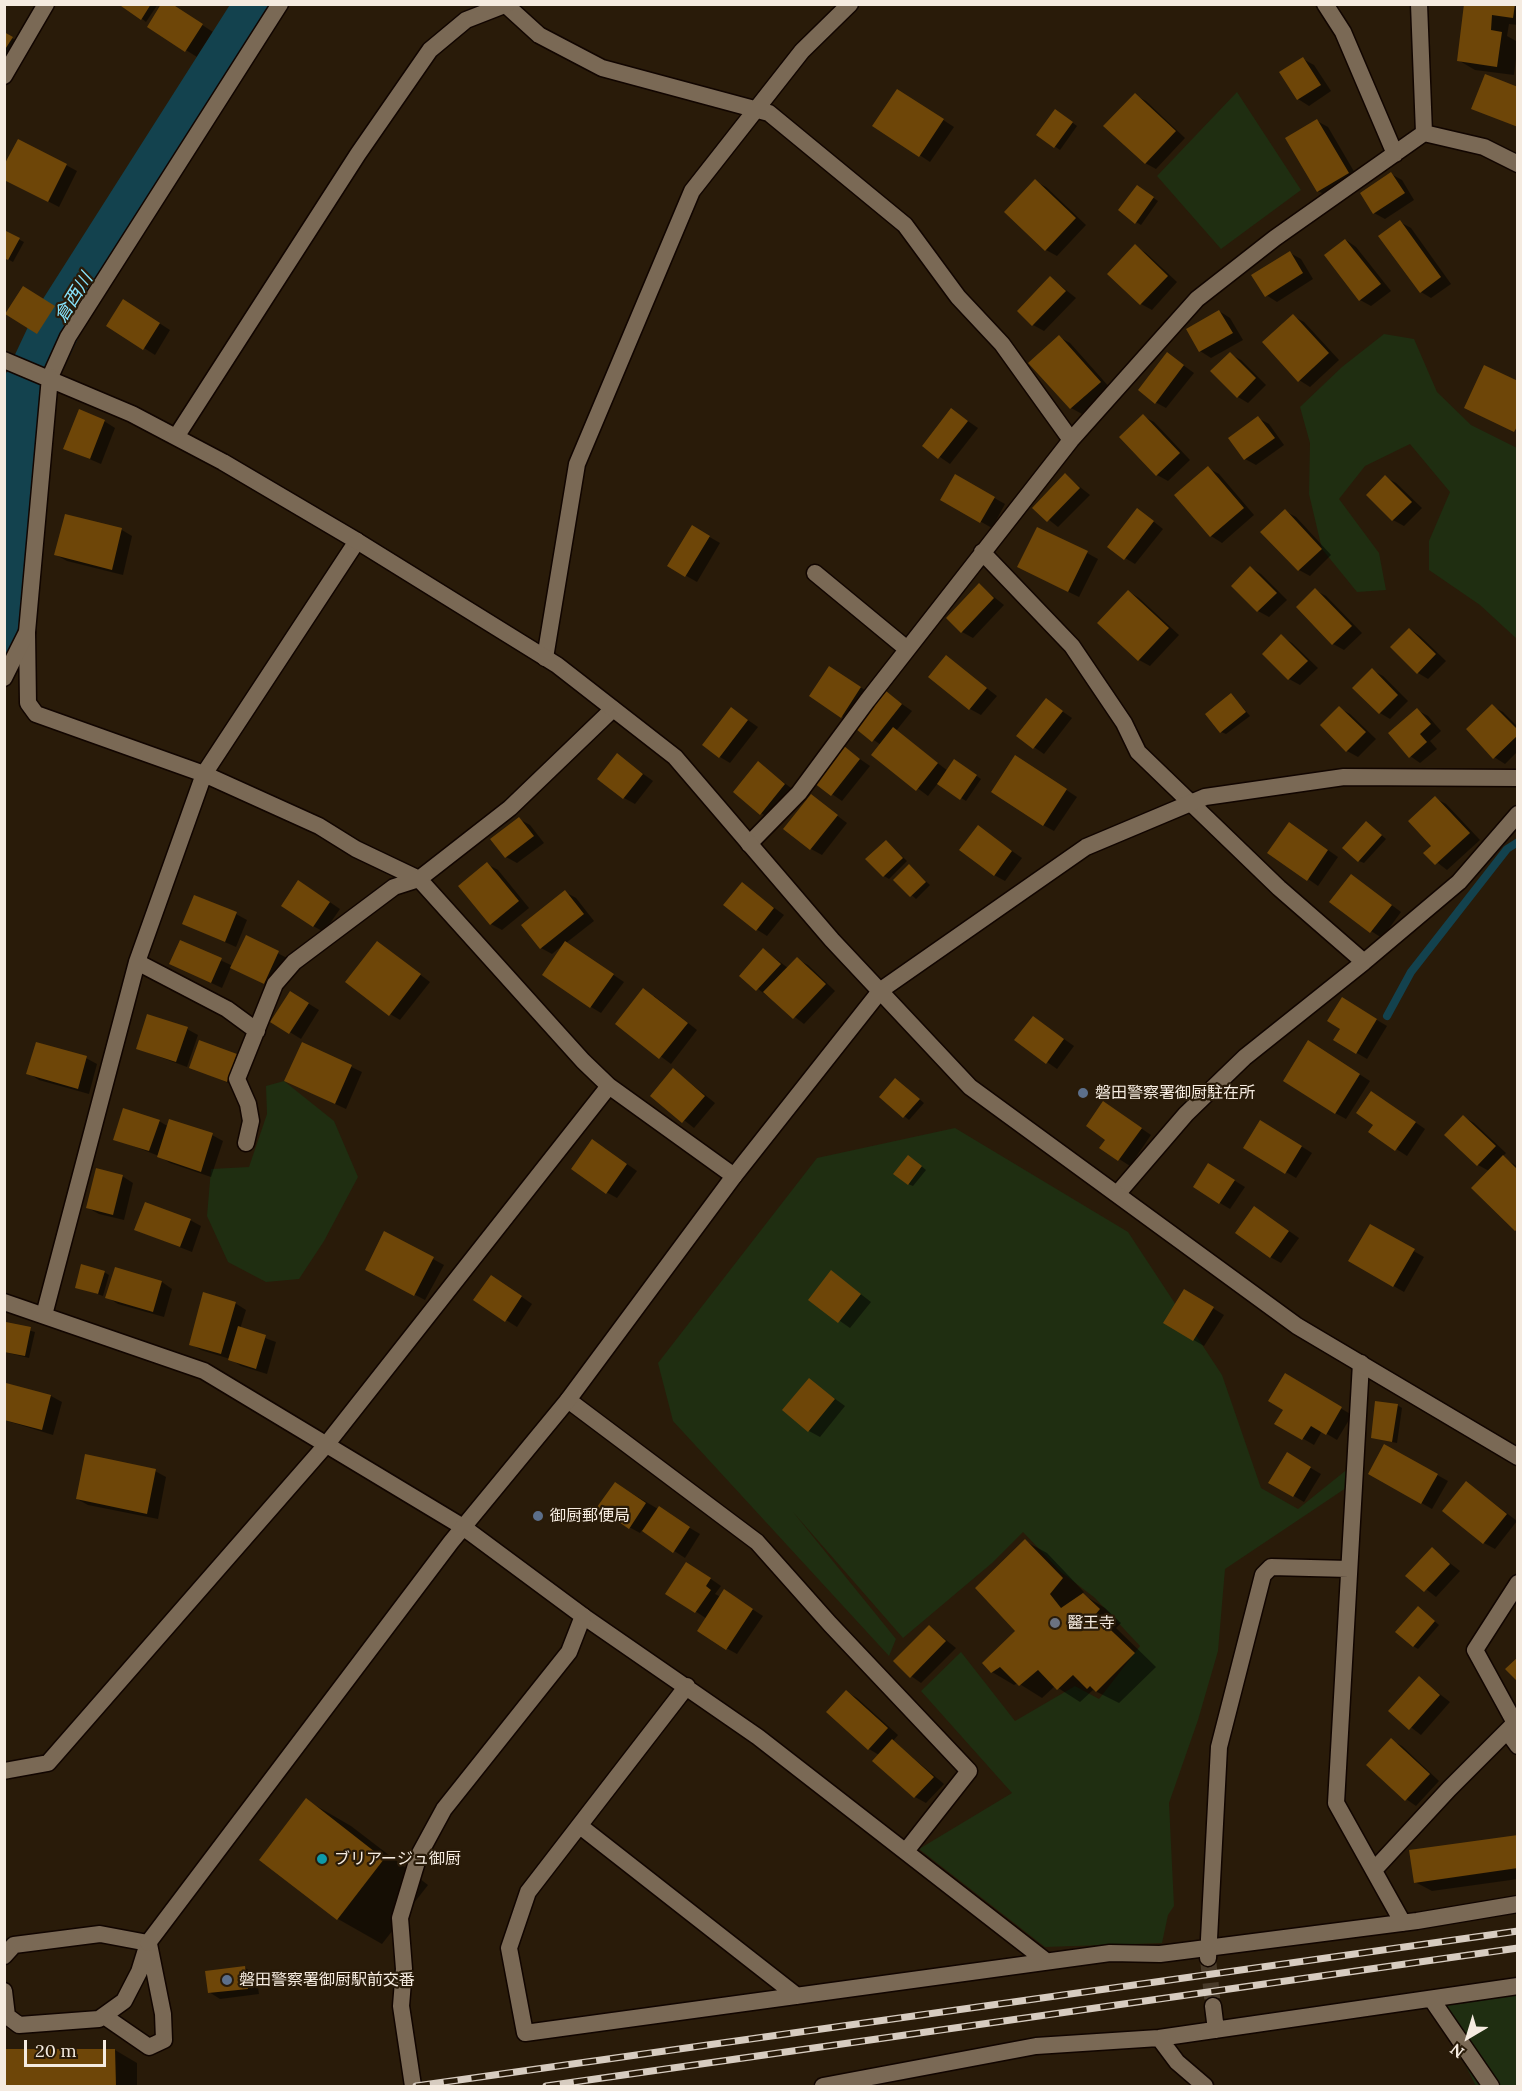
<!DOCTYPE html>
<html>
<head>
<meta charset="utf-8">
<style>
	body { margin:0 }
	#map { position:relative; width:1522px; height:2091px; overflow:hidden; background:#291b09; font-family:Lora,serif }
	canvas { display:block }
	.frame { position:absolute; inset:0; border:6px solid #f5ebe0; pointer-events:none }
	.north { position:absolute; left:1438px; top:2007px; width:60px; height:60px; -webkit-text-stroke:4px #291b09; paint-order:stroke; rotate:218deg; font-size:16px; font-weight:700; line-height:24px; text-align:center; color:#f5ebe0 }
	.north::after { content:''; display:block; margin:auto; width:21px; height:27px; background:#f5ebe0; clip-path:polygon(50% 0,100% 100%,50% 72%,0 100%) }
	.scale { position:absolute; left:24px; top:2040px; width:82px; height:27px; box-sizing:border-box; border:3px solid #f5ebe0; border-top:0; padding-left:8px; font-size:18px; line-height:21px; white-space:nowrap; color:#f5ebe0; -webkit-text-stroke:4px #291b09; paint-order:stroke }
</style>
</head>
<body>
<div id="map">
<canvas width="1522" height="2091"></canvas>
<div class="frame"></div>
<div class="north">N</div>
<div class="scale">20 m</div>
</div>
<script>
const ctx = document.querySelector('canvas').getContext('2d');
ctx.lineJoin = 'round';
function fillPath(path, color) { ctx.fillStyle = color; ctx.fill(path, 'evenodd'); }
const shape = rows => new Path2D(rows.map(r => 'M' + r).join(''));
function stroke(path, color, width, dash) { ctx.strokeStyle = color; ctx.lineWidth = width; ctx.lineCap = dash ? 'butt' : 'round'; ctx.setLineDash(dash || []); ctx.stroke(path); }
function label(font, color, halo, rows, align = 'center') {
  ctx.font = font + ' Lora,"Noto Sans JP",serif'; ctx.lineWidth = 4.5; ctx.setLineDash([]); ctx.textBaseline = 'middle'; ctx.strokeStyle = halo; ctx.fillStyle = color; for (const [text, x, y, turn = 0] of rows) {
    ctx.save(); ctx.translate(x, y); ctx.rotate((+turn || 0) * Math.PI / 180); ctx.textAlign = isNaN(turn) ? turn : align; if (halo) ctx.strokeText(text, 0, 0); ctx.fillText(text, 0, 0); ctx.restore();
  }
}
fillPath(shape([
	[1237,92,1301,190,1221,249,1157,176],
	[1384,334,1414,339,1437,392,1471,425,1517,448,1517,639,1480,605,1429,570,1429,541,1450,492,1410,444,1365,466,1339,499,1379,553,1386,590,1357,592,1322,549,1309,494,1310,443,1300,407,1342,367],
	[284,1081,334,1121,358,1177,324,1241,299,1279,266,1282,228,1262,207,1216,211,1169,249,1167,267,1114,266,1086],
	[955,1128,1128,1232,1222,1375,1261,1488,1298,1509,1355,1463,1346,1488,1225,1569,1218,1651,1198,1720,1169,1803,1174,1906,1168,1915,1162,1943,1045,1947,919,1849,1012,1793,921,1691,961,1652,1015,1721,1075,1686,1099,1699,1140,1646,1095,1598,1061,1572,1023,1532,992,1563,903,1638,793,1512,896,1639,889,1656,673,1421,658,1363,817,1158],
	[1517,1986,1517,2086,1476,2086,1432,2000]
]), '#1f2e11');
fillPath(shape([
	[124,4,158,4,146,22],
	[170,4,213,32,197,57,149,27],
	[1466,4,1518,4,1518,25,1509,24,1507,36,1518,42,1514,75,1475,70,1458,60],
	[4,34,23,44,4,62],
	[1303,59,1314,65,1331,91,1309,106,1298,99],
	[1135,95,1146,101,1185,138,1156,169,1145,163],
	[908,97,954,127,930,162,874,125],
	[1061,114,1077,126,1060,150,1038,135],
	[1317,121,1328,127,1359,180,1329,197,1318,191],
	[66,165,77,171,59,207,11,182],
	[1391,174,1402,180,1414,200,1385,219,1374,213],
	[1035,181,1046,187,1086,225,1057,256,1046,250],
	[1142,190,1158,201,1141,225,1136,222],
	[1400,222,1411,228,1451,284,1431,298,1421,292],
	[4,232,24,242,13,262,4,257],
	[1346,240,1356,247,1391,291,1371,306,1360,300],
	[1135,246,1146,253,1177,282,1152,310,1141,304],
	[1290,253,1301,259,1313,279,1277,302,1266,295],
	[1051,278,1076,298,1044,331,1033,325],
	[23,288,65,313,48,339,7,314],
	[134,307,170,330,155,355,108,325],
	[1219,311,1230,318,1243,340,1211,358,1200,351,1188,329],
	[1293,316,1304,322,1339,360,1310,387,1299,380],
	[1059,337,1070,343,1111,389,1082,414,1071,408,1030,363],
	[1168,354,1194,373,1166,408,1155,402],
	[1230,354,1241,360,1266,385,1248,403,1238,397],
	[4,399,18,406,9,434,4,432],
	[952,410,978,428,950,464,924,446],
	[1143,416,1154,422,1190,460,1168,481,1157,475],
	[1258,418,1269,424,1284,445,1256,465,1245,459],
	[104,421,115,428,101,464,64,448],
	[1208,468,1219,474,1254,515,1222,543,1211,536,1176,496],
	[1065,475,1090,495,1058,527,1034,508],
	[955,476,1005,504,992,528,942,500],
	[1385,477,1396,483,1422,508,1404,526,1393,520,1368,495],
	[1285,511,1296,517,1331,555,1310,576,1299,570],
	[66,516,122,530,132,536,123,575,67,561,56,555],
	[1148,517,1163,529,1135,564,1125,558],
	[692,527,720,543,697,582,669,566],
	[1087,553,1098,559,1079,597,1030,573],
	[1251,568,1261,574,1287,600,1269,617,1258,611,1233,586],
	[979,585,1004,605,973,638,962,632],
	[1315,590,1326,596,1362,633,1344,650,1333,644],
	[1128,591,1139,598,1179,635,1150,666,1139,660,1099,622],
	[1410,629,1420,636,1446,661,1428,679,1418,673],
	[1281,636,1292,643,1318,668,1300,685,1289,679,1264,654],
	[946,657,997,696,981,715,970,709],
	[1372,670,1383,676,1408,701,1390,719,1380,713],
	[840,674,871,694,853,723,811,696],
	[886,693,912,711,896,731,948,771,960,764,981,779,966,801,938,783,928,796,873,755,881,745,858,729],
	[1232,695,1250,716,1226,734,1221,732],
	[1046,700,1072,718,1044,754,1018,736],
	[1492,706,1503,712,1518,727,1518,751,1505,764,1494,757],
	[1339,708,1350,714,1376,739,1358,757,1347,751],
	[732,709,758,727,730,763,720,757],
	[1417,710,1428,716,1441,731,1430,741,1437,749,1420,763,1410,756],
	[844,748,870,766,842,801,816,783],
	[617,755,653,781,635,804,624,798],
	[758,763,795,791,772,820,761,813],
	[1026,763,1077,797,1054,831,1043,825],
	[811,796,847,823,822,855,811,849],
	[1435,798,1446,804,1480,840,1447,870,1425,853,1433,846],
	[519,819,530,825,544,843,517,863,506,857],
	[1371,826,1386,839,1364,863,1359,861],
	[978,827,1022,858,1005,881,994,875],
	[1300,830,1338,857,1318,886,1308,879],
	[886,841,907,861,889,879,884,876],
	[487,864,498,870,529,908,502,930,491,924],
	[909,866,930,885,916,899,895,880],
	[1351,875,1401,912,1382,938,1371,931],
	[742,884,784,915,767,936,756,929],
	[309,888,340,909,324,932,313,926],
	[565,892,576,898,594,921,566,943,624,982,601,1013,591,1007,563,945,552,954,541,948],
	[236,914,247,920,236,947,184,924],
	[246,937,289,959,275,989,231,967,222,988,171,964,181,942,233,966],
	[378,943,430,982,400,1020,390,1014],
	[764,950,788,968,797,959,808,965,835,991,804,1024,741,976],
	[654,996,697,1030,671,1064,617,1024],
	[301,999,319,1010,301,1039,272,1021],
	[1342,999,1387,1026,1367,1059,1335,1040,1342,1028],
	[1034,1018,1074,1046,1057,1069,1047,1062],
	[187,1029,198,1035,187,1067,138,1049],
	[303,1044,362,1072,346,1109,286,1081],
	[1320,1049,1370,1081,1346,1119,1335,1113],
	[236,1055,247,1061,238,1087,191,1067],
	[86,1058,97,1064,89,1094,39,1080,28,1073],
	[674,1070,715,1103,694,1128,652,1095],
	[901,1083,924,1103,909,1120,881,1097],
	[1382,1099,1425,1129,1407,1156,1370,1132,1375,1124],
	[1104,1103,1151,1135,1130,1166,1102,1148,1107,1139],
	[1464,1117,1474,1123,1506,1153,1502,1157,1518,1167,1518,1231,1489,1171,1478,1165,1446,1135],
	[159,1121,169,1127,212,1135,223,1141,211,1177,170,1163,159,1156,115,1139],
	[1272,1128,1312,1153,1296,1178,1286,1172],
	[603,1147,637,1171,617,1198,606,1192],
	[913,1159,926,1170,913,1186,908,1184],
	[1219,1171,1245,1187,1230,1209,1220,1203],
	[122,1176,133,1183,124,1220,99,1214,88,1208],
	[1265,1214,1299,1238,1281,1263,1270,1257],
	[190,1220,201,1226,192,1252,136,1230],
	[1370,1226,1424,1257,1404,1292,1350,1261],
	[385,1233,444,1265,425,1300,377,1275],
	[116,1269,162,1282,172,1289,164,1317,118,1304,107,1297],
	[104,1272,109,1275,103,1296,77,1287],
	[832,1272,871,1302,850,1328,810,1300],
	[502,1283,532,1304,517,1327,506,1320],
	[1185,1291,1224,1315,1204,1346,1165,1323],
	[235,1303,246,1310,240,1329,276,1342,267,1374,241,1366,230,1359,201,1350,190,1344],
	[7,1324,35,1332,29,1358,4,1352],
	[1285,1375,1352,1415,1337,1440,1322,1431,1314,1445,1276,1423,1285,1409],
	[809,1380,845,1406,820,1437,809,1431],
	[8,1385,51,1396,62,1402,53,1435,4,1420],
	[1397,1405,1402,1408,1397,1443,1372,1438],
	[1385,1446,1448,1481,1432,1509,1370,1474],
	[1287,1454,1321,1474,1304,1502,1270,1482],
	[155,1471,166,1477,158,1519,88,1505,77,1499],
	[1467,1483,1517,1521,1495,1549,1484,1543],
	[626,1490,700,1534,685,1558,642,1530,640,1533,629,1527],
	[1025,1541,1047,1553,1084,1592,1082,1594,1105,1608,1121,1623,1116,1628,1156,1667,1119,1703,1093,1690,1080,1702,1055,1686,1042,1698,1018,1683,1014,1685,992,1672,1017,1631],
	[1432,1549,1460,1571,1436,1597,1408,1575],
	[698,1570,721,1586,715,1594,721,1597,735,1598,763,1616,737,1654,726,1648,707,1619,668,1593],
	[1423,1611,1439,1625,1418,1649,1413,1646],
	[930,1627,956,1648,921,1683,911,1676],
	[1419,1678,1450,1702,1421,1735,1390,1711],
	[847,1692,857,1698,898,1735,893,1741,944,1784,926,1803,915,1797,874,1761,879,1755,869,1749,828,1712],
	[1391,1740,1402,1746,1439,1781,1416,1806,1406,1799],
	[306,1800,351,1826,428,1885,382,1944,338,1919],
	[1518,1836,1518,1879,1432,1891,1415,1882],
	[245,1968,256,1974,259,1994,220,1999,209,1992],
	[115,2050,137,2063,137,2086,4,2086,4,2051]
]), '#0007');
stroke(shape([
	[1387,1016,1411,972,1507,849,1518,842]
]), '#13424e', 8);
stroke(shape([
	[4,632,12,598,26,390,58,322,260,4]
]), '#13424e', 50);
fillPath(shape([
	[122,4,151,4,141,20,121,6],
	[161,4,172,4,203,24,185,52,147,27],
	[1464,4,1515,4,1513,18,1492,15,1491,30,1502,32,1497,67,1457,61],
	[4,32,13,37,4,51],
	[1303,57,1321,85,1297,100,1279,72],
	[1485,74,1518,87,1518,127,1471,109],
	[897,89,944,119,919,157,872,126],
	[1135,93,1176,131,1145,164,1103,126],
	[1055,109,1073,122,1054,148,1036,135],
	[1317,119,1349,173,1317,192,1285,138],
	[18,139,67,164,48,202,4,180,4,165],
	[1391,172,1405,193,1373,214,1360,193],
	[1035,179,1076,218,1045,251,1004,212],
	[1137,185,1154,197,1135,224,1118,210],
	[1400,220,1441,277,1420,293,1378,236],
	[4,230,20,238,8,260,4,258],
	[1345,239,1381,284,1359,301,1324,255],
	[1135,244,1168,276,1140,305,1107,274],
	[1290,251,1303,273,1265,297,1251,275],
	[1050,276,1066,291,1032,326,1017,311],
	[23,286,55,306,37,334,5,314],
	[123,299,160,323,143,350,106,326],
	[1219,310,1233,333,1199,352,1186,329],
	[1293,314,1329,353,1298,382,1262,342],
	[1059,335,1101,382,1070,409,1028,363],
	[1167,352,1184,365,1155,404,1138,390],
	[1230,352,1256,378,1237,398,1210,371],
	[1484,365,1518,381,1518,425,1514,432,1464,408],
	[951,408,968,421,938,459,922,446],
	[79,409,105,420,90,459,63,449],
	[1143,414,1180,453,1156,476,1119,437],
	[1258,416,1275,438,1244,460,1228,438],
	[1208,466,1244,508,1210,537,1174,495],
	[1065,473,1080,488,1047,522,1032,508],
	[955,474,995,497,980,523,940,500],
	[1385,475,1412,502,1392,521,1366,495],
	[1137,508,1154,521,1124,560,1107,547],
	[1285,509,1322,549,1298,571,1260,532],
	[65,514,122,528,112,570,54,555],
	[692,525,710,536,685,577,667,566],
	[1037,527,1088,551,1068,592,1017,567],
	[1250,566,1277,593,1257,612,1231,586],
	[979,583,994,598,961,633,946,618],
	[1315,588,1352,626,1332,645,1296,607],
	[1128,590,1169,628,1138,661,1097,623],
	[1409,628,1436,654,1417,674,1390,647],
	[1281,634,1308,661,1288,680,1262,654],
	[946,655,987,688,969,710,928,677],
	[829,666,861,687,841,718,809,696],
	[1372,668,1398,695,1379,714,1352,688],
	[886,691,902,704,872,742,856,729],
	[1231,693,1246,712,1220,733,1205,714],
	[1046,698,1063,711,1033,749,1016,736],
	[1492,704,1518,730,1518,735,1493,759,1466,729],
	[1339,706,1366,732,1346,752,1320,725],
	[731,707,748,720,719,758,702,745],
	[1417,708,1431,724,1420,734,1427,742,1409,758,1388,733],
	[893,727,938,763,916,791,871,755],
	[844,746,860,759,831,796,814,783],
	[617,753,643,774,623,799,597,779],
	[1015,755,1067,789,1043,826,991,792],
	[954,759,977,775,960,800,937,784],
	[758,761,785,784,760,815,733,792],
	[811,794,838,815,810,850,783,829],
	[1435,796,1470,833,1435,865,1423,853,1431,846,1408,821],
	[519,817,534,836,505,858,490,839],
	[1366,821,1382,835,1358,862,1342,848],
	[1289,822,1328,850,1307,881,1267,853],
	[978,825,1012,851,994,876,959,850],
	[886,840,903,858,883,877,865,859],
	[487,862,519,901,490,925,458,886],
	[909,864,926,882,910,897,893,880],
	[1351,874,1392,905,1370,933,1329,902],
	[298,880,330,902,313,927,281,906],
	[742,882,774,908,756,931,723,905],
	[565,890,584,914,540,949,521,925],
	[194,895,237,912,225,942,182,924],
	[246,935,279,951,264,984,230,968],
	[180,940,222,958,211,983,169,964],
	[377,941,421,974,389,1016,345,982],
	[565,941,614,974,590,1008,542,975],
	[763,948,781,964,756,991,739,976],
	[797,957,826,984,793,1019,763,992],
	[643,988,688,1023,659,1059,615,1024],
	[290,991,309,1003,289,1034,270,1022],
	[1342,997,1377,1019,1356,1054,1333,1040,1340,1029,1327,1021],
	[147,1014,188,1027,176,1062,136,1049],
	[1033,1016,1064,1039,1046,1064,1014,1040],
	[199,1040,237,1054,227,1082,189,1068],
	[1308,1040,1360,1074,1335,1114,1283,1081],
	[36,1042,87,1056,78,1089,26,1074],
	[302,1042,352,1065,335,1104,284,1081],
	[673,1068,705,1096,682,1123,650,1096],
	[895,1078,920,1099,903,1118,879,1097],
	[1371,1091,1416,1122,1395,1151,1368,1132,1373,1125,1356,1113],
	[1103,1101,1142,1128,1118,1161,1099,1148,1105,1140,1086,1126],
	[123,1108,160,1120,149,1151,113,1140],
	[1463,1115,1496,1146,1477,1166,1444,1135],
	[169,1119,213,1133,201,1172,157,1157],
	[1260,1120,1302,1146,1285,1174,1243,1148],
	[592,1139,627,1164,606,1194,571,1169],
	[908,1155,922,1166,908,1185,893,1174],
	[1503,1155,1518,1170,1518,1229,1515,1231,1471,1188],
	[1208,1163,1235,1180,1219,1204,1193,1187],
	[96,1168,123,1175,113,1215,86,1208],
	[145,1202,191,1219,180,1247,134,1230],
	[1254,1206,1289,1231,1270,1258,1235,1233],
	[1370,1224,1415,1249,1393,1287,1348,1261],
	[384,1231,434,1257,414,1296,365,1270],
	[81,1264,105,1271,98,1294,75,1288],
	[115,1267,162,1281,153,1312,105,1298],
	[831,1270,861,1294,838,1323,808,1300],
	[491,1275,522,1296,505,1322,473,1300],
	[1184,1289,1214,1307,1193,1341,1163,1323],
	[203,1292,236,1302,221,1354,189,1345],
	[6,1322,31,1327,25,1356,4,1352],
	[238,1326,266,1335,256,1369,228,1360],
	[1285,1373,1342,1407,1326,1435,1311,1426,1302,1440,1274,1424,1283,1410,1268,1401],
	[809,1378,835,1399,808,1432,782,1410],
	[6,1383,51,1395,42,1430,4,1420],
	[1375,1401,1398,1404,1392,1442,1371,1438],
	[1384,1444,1438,1474,1421,1504,1368,1474],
	[1287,1452,1311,1467,1293,1497,1268,1483],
	[85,1454,156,1469,147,1514,76,1499],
	[1466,1481,1507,1514,1483,1544,1442,1511],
	[615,1482,646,1503,629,1529,597,1507],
	[659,1506,690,1527,673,1553,642,1531],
	[1025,1539,1063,1578,1050,1594,1061,1608,1083,1593,1100,1609,1095,1615,1135,1653,1096,1692,1090,1686,1087,1689,1073,1675,1057,1690,1038,1670,1019,1686,1000,1667,991,1673,982,1663,1015,1631,975,1588],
	[1432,1547,1450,1564,1424,1592,1405,1576],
	[686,1562,711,1578,706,1586,711,1590,695,1613,665,1594],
	[724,1589,753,1609,726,1650,697,1631],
	[1418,1606,1435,1621,1413,1647,1395,1632],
	[929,1625,946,1641,910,1678,893,1661],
	[1518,1657,1518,1682,1505,1669],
	[1419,1676,1440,1695,1409,1730,1388,1711],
	[846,1690,888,1728,868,1750,826,1712],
	[1391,1738,1430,1774,1405,1801,1366,1765],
	[892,1739,934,1777,914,1798,872,1761],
	[306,1798,384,1859,337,1920,259,1860],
	[1518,1835,1518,1868,1414,1883,1409,1850],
	[245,1966,248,1989,208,1993,205,1971],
	[4,2049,115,2049,116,2086,4,2086]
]), '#6e4608');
stroke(shape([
	[1208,1959,1213,2006]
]), '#483a29', 16, [16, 8]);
const minor = shape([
	[1325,4,1343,32,1395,154],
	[1419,4,1424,133],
	[506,5,539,35,602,68,769,113,905,225,958,297,1002,344,1071,440],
	[4,76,46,4],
	[1424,133,1484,147,1518,164],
	[50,377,68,337,280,4],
	[982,552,1072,646,1124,723,1138,752,1279,888,1364,962],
	[815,573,907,649],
	[27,632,28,703,36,714,204,774,319,826,356,849,419,879,583,1061,609,1086,734,1176],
	[545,658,577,464,692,191,802,51,850,4],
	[749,844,799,793,867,701,1071,440,1197,299,1275,238,1424,133],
	[137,962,227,1009,257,1031],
	[246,1143,251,1121,248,1104,237,1079,275,984,294,962,394,887,419,879,510,808,613,709],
	[1118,1193,1186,1114,1245,1057,1364,962,1459,882,1518,814],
	[4,1302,204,1371,463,1527],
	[44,1315,137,962,204,774,357,541],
	[1361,1363,1336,1803,1403,1923],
	[568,1400,757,1542,830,1624,969,1771,906,1851],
	[1518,1583,1475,1650,1515,1723,1507,1731,1518,1746],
	[583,1616,758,1737,1046,1961],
	[687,1686,528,1892,509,1948,525,2033,1110,1953,1160,1954,1417,1921,1518,1904],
	[4,1771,48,1763,326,1445,609,1086],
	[580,1826,797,1996],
	[1374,1870,1449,1789,1507,1731],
	[4,1956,14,1945,100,1934,148,1943],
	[1208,1958,1219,1747,1263,1575,1271,1567,1349,1569],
	[4,1991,7,2016,19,2025,99,2019,124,2001,139,1972,148,1943],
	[1432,2000,1491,2086],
	[1213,2006,1216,2030],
	[104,2016,149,2047,164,2040,163,2014,149,1944],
	[1159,2038,1177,2062,1205,2086],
	[823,2086,1036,2046,1159,2038,1518,1986]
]);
const tertiary = shape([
	[4,360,132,414,223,462,357,541,557,665,675,757,832,940,970,1087,1297,1326,1518,1457],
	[176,437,358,154,430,50,466,20,507,4],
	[4,678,27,632,50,377],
	[148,1943,451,1542,568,1400,734,1176,881,990,1086,847,1205,797,1344,777,1518,778],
	[413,2086,401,2006,404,1969,400,1918,419,1855,444,1809,569,1652,583,1616,463,1527]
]);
stroke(minor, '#110500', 19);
stroke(tertiary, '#110500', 19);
stroke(minor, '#7a6955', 16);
stroke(tertiary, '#7a6955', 16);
const rail = shape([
	[416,2086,1518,1931],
	[546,2086,1518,1948]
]);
stroke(rail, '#d7ccc0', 7);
stroke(rail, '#291b09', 4.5, [14]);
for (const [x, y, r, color] of [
	[1083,1093,6,"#5c6f8a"],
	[538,1516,6,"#5c6f8a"],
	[1055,1623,6,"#6b7280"],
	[322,1859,6,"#0f9aa8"],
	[227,1980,6,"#5c6f8a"]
]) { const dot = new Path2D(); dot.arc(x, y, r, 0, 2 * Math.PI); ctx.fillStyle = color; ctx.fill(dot); stroke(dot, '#291b09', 2); }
label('16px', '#f5ebe0', '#291b09', [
	["磐田警察署御厨駐在所",1095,1093],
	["御厨郵便局",550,1516],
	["醫王寺",1067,1623],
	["ブリアージュ御厨",334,1859],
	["磐田警察署御厨駅前交番",239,1980]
], 'left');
label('italic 18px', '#87e4fd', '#291b09', [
	["倉西川",74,298,-58]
]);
</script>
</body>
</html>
